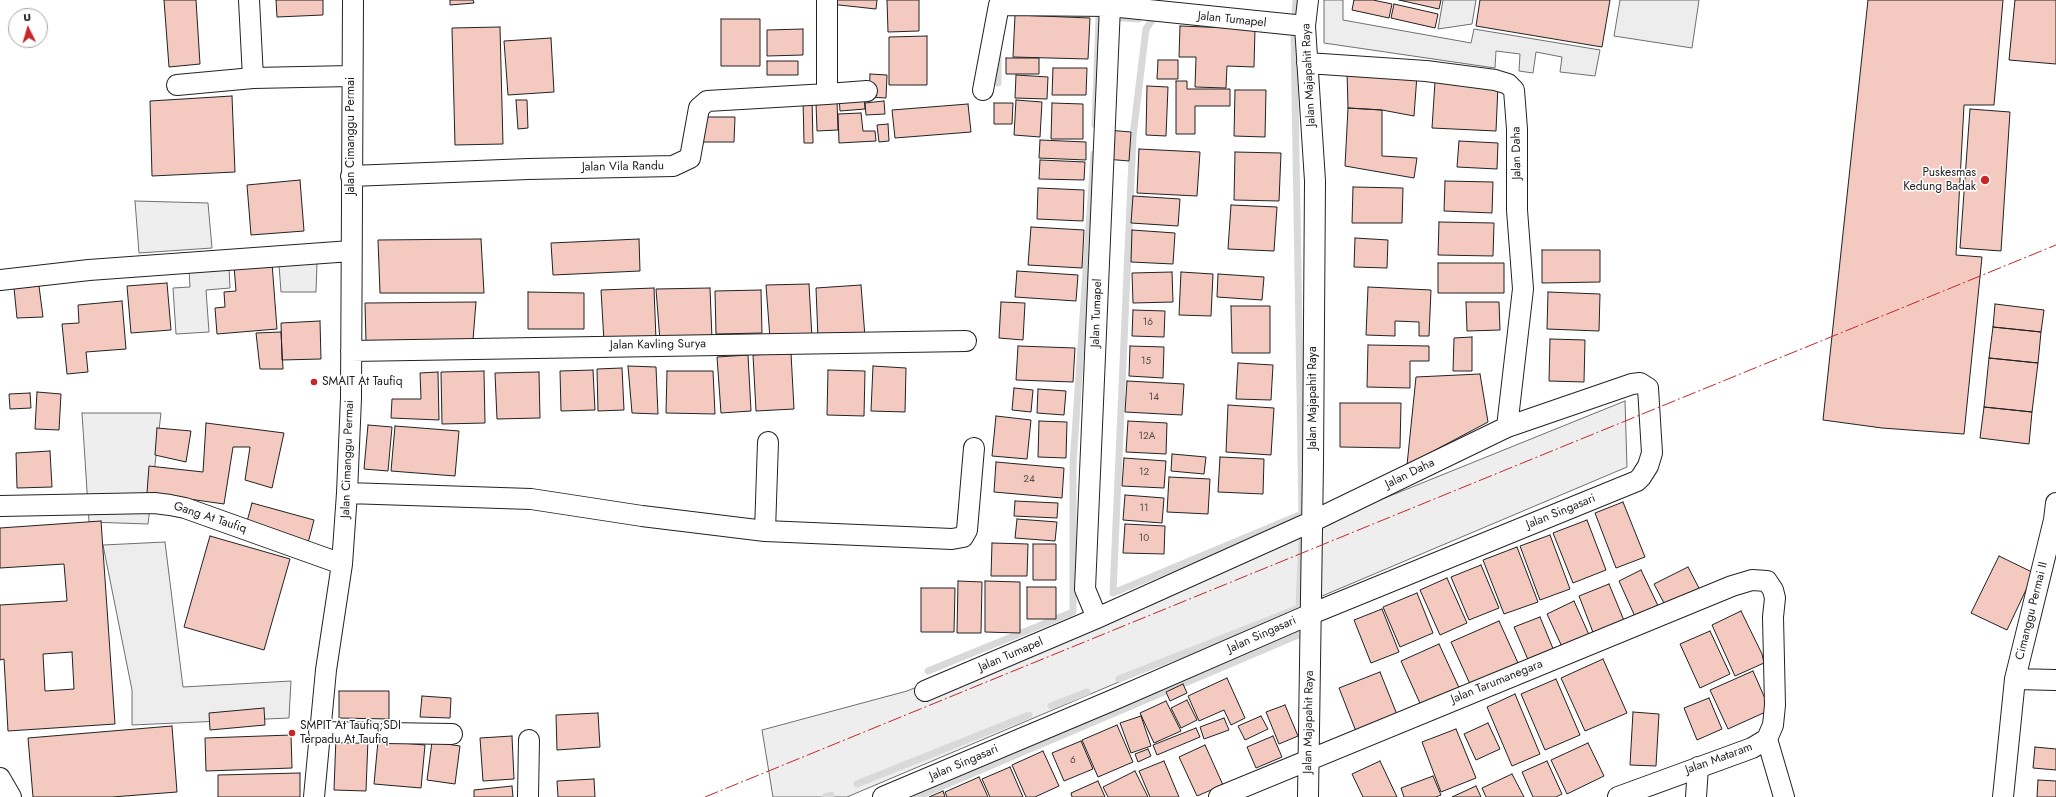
<!DOCTYPE html>
<html>
<head>
<meta charset="utf-8">
<style>
	body { margin:0 }
	#map { position:relative; width:2056px; height:797px; overflow:hidden; background:#fff; font-family:Jost,sans-serif }
	canvas { display:block }
	.north { position:absolute; left:8px; top:8px; width:40px; height:40px; box-sizing:border-box; background:#fff; border:1px solid #a7a7a7; border-radius:50%; rotate:355deg; font-size:11px; font-weight:700; line-height:16px; text-align:center; color:#222 }
	.north::after { content:''; display:block; margin:auto; width:14px; height:18px; background:#c62828; clip-path:polygon(50% 0,100% 100%,50% 72%,0 100%) }
</style>
</head>
<body>
<div id="map">
<canvas width="2056" height="797"></canvas>
<div class="north">U</div>
</div>
<script>
const ctx = document.querySelector('canvas').getContext('2d');
ctx.lineJoin = 'round';
function fillPath(path, color) { ctx.fillStyle = color; ctx.fill(path, 'evenodd'); }
const shape = rows => new Path2D(rows.map(r => 'M' + r).join(''));
function stroke(path, color, width, dash) { ctx.strokeStyle = color; ctx.lineWidth = width; ctx.lineCap = dash ? 'butt' : 'round'; ctx.setLineDash(dash || []); ctx.stroke(path); }
function label(font, color, halo, rows, align = 'center') {
  ctx.font = font + ' Jost,sans-serif'; ctx.lineWidth = 3; ctx.setLineDash([]); ctx.textBaseline = 'middle'; ctx.strokeStyle = halo; ctx.fillStyle = color; for (const [text, x, y, turn = 0] of rows) {
    ctx.save(); ctx.translate(x, y); ctx.rotate((+turn || 0) * Math.PI / 180); ctx.textAlign = isNaN(turn) ? turn : align; if (halo) ctx.strokeText(text, 0, 0); ctx.fillText(text, 0, 0); ctx.restore();
  }
}
const green = shape([
	[135,201,208,203,212,248,139,253,135,201],
	[317,263,316,292,281,292,279,265,317,263],
	[229,267,230,288,206,290,209,332,176,334,173,288,190,287,189,269,229,267],
	[1625,401,1627,467,847,797,773,797,762,730,907,691,1625,401],
	[82,413,161,413,148,524,89,522,82,413]
]);
fillPath(green, '#eee');
stroke(green, '#6f6f6f', 1);
const parking = shape([
	[1324,0,1343,0,1343,20,1471,43,1474,29,1600,50,1595,76,1560,72,1562,57,1536,52,1533,73,1519,71,1520,54,1496,51,1495,68,1324,43,1324,0],
	[1443,0,1476,0,1472,24,1438,29,1443,0],
	[1620,0,1699,0,1692,48,1614,36,1620,0],
	[165,542,183,687,291,681,289,718,132,725,132,690,103,545,165,542]
]);
fillPath(parking, '#ededed');
stroke(parking, '#6f6f6f', 1);
stroke(shape([
	[1110,17,1138,19],
	[1152,20,1146,29,1133,136,1113,593,1302,514,1294,31,1296,0],
	[998,55,998,83],
	[1095,125,1099,16],
	[928,671,1073,612,1073,464,1094,154],
	[1119,679,1299,608,1302,533],
	[1051,706,1087,692],
	[857,784,1029,715],
	[825,797,831,795],
	[917,797,1298,635]
]), '#d9d9d9', 7);
const building = shape([
	[164,0,196,0,200,64,169,67,164,0],
	[276,0,323,0,323,15,277,17,276,0],
	[450,0,473,0,474,3,450,5,450,0],
	[831,0,877,0,876,9,830,4,831,0],
	[887,0,919,0,919,31,888,32,887,0],
	[1354,0,1373,0,1392,4,1389,18,1352,10,1354,0],
	[1399,0,1441,0,1439,9,1399,0],
	[1480,0,1610,0,1602,47,1476,26,1480,0],
	[1868,0,2003,0,1994,105,1964,105,1956,255,1982,257,1964,434,1882,428,1823,420,1868,0],
	[2015,0,2056,0,2056,64,2009,60,2015,0],
	[1394,4,1438,14,1435,28,1391,18,1394,4],
	[1015,15,1090,18,1088,59,1013,57,1015,15],
	[721,19,760,19,760,66,721,66,721,19],
	[1180,26,1255,29,1254,67,1227,66,1226,88,1195,87,1196,57,1179,57,1180,26],
	[500,27,503,144,455,145,452,28,500,27],
	[803,29,803,55,767,56,767,30,803,29],
	[927,36,927,85,889,85,889,37,927,36],
	[551,38,554,92,508,95,504,41,551,38],
	[1006,58,1039,58,1039,74,1006,74,1006,58],
	[1158,60,1178,60,1178,79,1157,79,1158,60],
	[767,61,798,61,798,75,767,75,767,61],
	[1053,68,1087,68,1086,95,1052,95,1053,68],
	[1347,71,1417,75,1414,116,1382,110,1348,108,1347,71],
	[870,74,887,75,886,98,869,97,870,74],
	[1016,75,1048,77,1047,99,1015,98,1016,75],
	[1176,81,1187,81,1187,89,1230,89,1230,106,1195,106,1195,134,1176,134,1176,81],
	[1435,82,1498,85,1496,131,1432,128,1435,82],
	[1147,86,1168,87,1166,136,1146,135,1147,86],
	[1235,90,1266,90,1265,137,1234,136,1235,90],
	[864,95,865,109,840,111,839,97,864,95],
	[232,96,235,172,152,176,150,101,232,96],
	[803,98,812,98,813,143,804,143,803,98],
	[516,100,527,100,528,128,518,129,516,100],
	[1016,100,1042,102,1040,137,1014,135,1016,100],
	[837,101,838,130,817,131,816,103,837,101],
	[884,101,885,114,866,115,865,103,884,101],
	[994,103,1013,103,1012,124,994,124,994,103],
	[1052,103,1083,104,1083,139,1051,139,1052,103],
	[968,104,971,132,895,138,892,110,968,104],
	[1348,108,1382,110,1382,156,1417,158,1414,178,1345,166,1348,108],
	[1970,109,2010,112,2001,251,1960,248,1970,109],
	[861,113,863,131,875,131,876,141,839,143,838,114,861,113],
	[698,117,735,117,734,142,698,142,698,117],
	[888,124,889,141,879,142,877,125,888,124],
	[1107,130,1131,132,1129,161,1105,159,1107,130],
	[1040,140,1086,142,1086,160,1039,158,1040,140],
	[1459,141,1498,143,1497,169,1457,167,1459,141],
	[1139,149,1200,152,1197,196,1137,193,1139,149],
	[1235,152,1281,153,1279,201,1234,200,1235,152],
	[1040,160,1085,162,1084,180,1039,179,1040,160],
	[300,180,304,231,251,235,247,185,300,180],
	[1445,181,1493,182,1492,213,1444,211,1445,181],
	[1353,187,1403,188,1402,223,1352,223,1353,187],
	[1038,188,1084,190,1083,221,1037,219,1038,188],
	[1133,196,1180,199,1178,226,1131,223,1133,196],
	[1231,205,1277,207,1274,251,1228,249,1231,205],
	[1439,222,1494,223,1493,256,1438,255,1439,222],
	[1031,227,1084,230,1082,268,1028,265,1031,227],
	[1132,230,1175,233,1173,264,1131,262,1132,230],
	[1355,238,1388,240,1387,268,1354,267,1355,238],
	[481,239,484,293,380,293,378,240,481,239],
	[639,239,640,271,553,275,551,243,639,239],
	[1542,250,1600,250,1600,282,1542,283,1542,250],
	[272,263,277,329,217,334,215,308,225,307,224,292,236,291,234,266,272,263],
	[1438,263,1504,263,1504,293,1438,293,1438,263],
	[1017,271,1078,275,1076,301,1015,297,1017,271],
	[1172,272,1173,302,1133,303,1132,273,1172,272],
	[1181,272,1213,274,1211,316,1179,315,1181,272],
	[1218,274,1264,277,1262,300,1217,297,1218,274],
	[167,283,171,330,131,333,127,286,167,283],
	[809,284,812,338,770,339,766,285,809,284],
	[861,285,865,337,818,339,816,288,861,285],
	[39,286,43,317,17,318,14,288,39,286],
	[1368,287,1431,290,1429,336,1419,336,1419,322,1395,321,1395,336,1366,335,1368,287],
	[654,288,656,340,604,342,601,290,654,288],
	[710,288,712,339,660,341,656,289,710,288],
	[761,290,762,333,716,334,715,291,761,290],
	[528,292,584,293,584,329,528,329,528,292],
	[1548,292,1600,294,1599,331,1547,329,1548,292],
	[122,301,126,349,86,352,88,372,67,374,62,324,79,323,78,305,122,301],
	[476,302,473,340,366,343,365,303,476,302],
	[1001,302,1025,303,1023,340,999,338,1001,302],
	[1466,302,1499,302,1500,330,1467,331,1466,302],
	[1995,304,2044,310,2041,332,1993,327,1995,304],
	[1231,306,1270,306,1270,353,1232,353,1231,306],
	[1133,310,1165,311,1164,337,1132,336,1133,310],
	[320,321,321,359,282,360,281,323,320,321],
	[1993,327,2041,332,2038,363,1989,358,1993,327],
	[281,332,283,369,260,369,256,333,281,332],
	[1472,337,1472,371,1453,371,1454,338,1472,337],
	[1550,339,1585,340,1584,382,1549,381,1550,339],
	[1368,345,1429,346,1429,361,1410,361,1410,388,1367,387,1368,345],
	[1018,346,1075,348,1073,382,1016,380,1018,346],
	[1130,346,1164,347,1163,378,1129,376,1130,346],
	[791,353,794,409,756,411,753,355,791,353],
	[748,355,751,411,721,413,717,357,748,355],
	[1989,358,2038,363,2032,412,1984,407,1989,358],
	[1238,363,1273,365,1271,400,1236,399,1238,363],
	[628,366,656,367,658,414,632,413,628,366],
	[873,366,906,368,905,412,871,411,873,366],
	[622,368,624,410,598,411,597,369,622,368],
	[593,370,595,410,561,411,560,371,593,370],
	[828,370,865,371,864,416,827,415,828,370],
	[484,371,485,423,442,424,441,372,484,371],
	[667,371,713,371,715,414,666,413,667,371],
	[438,372,439,420,391,418,392,399,421,399,420,373,438,372],
	[539,372,540,418,497,419,495,373,539,372],
	[1480,374,1488,422,1407,465,1416,377,1480,374],
	[1127,381,1184,384,1182,415,1125,412,1127,381],
	[1014,388,1033,390,1031,412,1012,410,1014,388],
	[1038,389,1066,391,1064,415,1037,413,1038,389],
	[37,392,61,394,59,430,35,429,37,392],
	[30,393,31,408,10,409,9,394,30,393],
	[1340,403,1401,403,1400,448,1340,447,1340,403],
	[1228,405,1274,408,1271,455,1226,452,1228,405],
	[1984,407,2032,412,2029,444,1980,438,1984,407],
	[996,416,1031,420,1027,459,992,456,996,416],
	[1039,421,1067,422,1066,458,1038,457,1039,421],
	[1128,421,1167,423,1166,454,1126,452,1128,421],
	[206,423,284,433,272,488,245,480,250,447,233,447,224,504,147,493,149,466,203,472,206,423],
	[368,425,392,427,388,471,364,469,368,425],
	[395,426,459,431,455,476,391,471,395,426],
	[157,428,191,431,186,462,155,455,157,428],
	[50,451,52,487,17,488,16,453,50,451],
	[1172,454,1206,457,1204,474,1171,471,1172,454],
	[1220,457,1264,459,1263,494,1218,492,1220,457],
	[1124,458,1166,461,1164,488,1122,486,1124,458],
	[996,462,1064,468,1062,498,994,492,996,462],
	[1169,477,1210,479,1208,514,1167,512,1169,477],
	[1125,495,1164,498,1162,523,1123,520,1125,495],
	[1015,501,1058,503,1057,518,1014,516,1015,501],
	[1623,502,1645,557,1616,568,1595,513,1623,502],
	[252,503,314,520,307,547,245,529,252,503],
	[1017,519,1057,522,1055,541,1015,538,1017,519],
	[1587,520,1606,570,1573,583,1553,533,1587,520],
	[101,521,115,724,8,731,4,659,0,660,0,605,67,601,64,564,0,568,0,528,101,521],
	[72,652,74,689,45,691,43,654,72,652],
	[1125,524,1165,526,1164,554,1123,553,1125,524],
	[1550,535,1570,589,1540,600,1520,546,1550,535],
	[210,536,290,559,264,650,184,627,210,536],
	[992,543,1028,544,1027,576,991,576,992,543],
	[1033,544,1056,544,1056,580,1033,580,1033,544],
	[1517,547,1538,602,1504,614,1483,560,1517,547],
	[1999,556,2034,573,2007,630,1971,613,1999,556],
	[1481,565,1499,608,1469,620,1451,577,1481,565],
	[1688,567,1700,590,1666,607,1654,584,1688,567],
	[1641,570,1660,610,1637,621,1619,581,1641,570],
	[1447,578,1467,623,1440,635,1420,590,1447,578],
	[958,581,982,582,981,633,957,633,958,581],
	[985,581,1020,582,1020,633,985,632,985,581],
	[1609,584,1625,623,1594,635,1579,596,1609,584],
	[1027,587,1056,587,1056,619,1027,619,1027,587],
	[921,588,955,588,954,632,921,632,921,588],
	[1417,593,1433,633,1400,647,1383,607,1417,593],
	[1574,601,1590,637,1563,649,1547,614,1574,601],
	[1382,609,1399,652,1371,663,1354,620,1382,609],
	[1741,611,1762,654,1764,663,1735,676,1712,625,1741,611],
	[1540,617,1554,651,1529,662,1514,627,1540,617],
	[1499,621,1518,663,1470,684,1451,642,1499,621],
	[1710,631,1730,674,1700,688,1680,644,1710,631],
	[1439,644,1461,692,1423,710,1401,661,1439,644],
	[1603,659,1627,713,1585,731,1561,678,1603,659],
	[1753,671,1770,710,1728,729,1710,690,1753,671],
	[1380,672,1398,717,1357,734,1339,688,1380,672],
	[1227,678,1245,718,1231,725,1224,710,1199,721,1188,696,1227,678],
	[1556,679,1580,735,1545,750,1521,694,1556,679],
	[1183,684,1187,693,1170,701,1166,692,1183,684],
	[339,691,389,691,389,719,339,718,339,691],
	[1515,694,1540,754,1512,766,1487,707,1515,694],
	[422,696,451,698,450,718,420,717,422,696],
	[1709,698,1722,729,1697,740,1684,708,1709,698],
	[1187,700,1197,720,1181,728,1171,708,1187,700],
	[1166,701,1181,731,1154,743,1140,713,1166,701],
	[1285,705,1298,736,1279,744,1266,712,1285,705],
	[264,708,265,725,210,730,209,713,264,708],
	[1633,712,1659,714,1656,766,1630,765,1633,712],
	[598,713,600,747,557,750,556,715,598,713],
	[1141,716,1151,746,1131,753,1120,723,1141,716],
	[1261,716,1268,729,1245,740,1238,726,1261,716],
	[1224,718,1229,730,1204,739,1200,727,1224,718],
	[1488,723,1500,749,1476,760,1464,734,1488,723],
	[1117,725,1133,762,1098,777,1082,740,1117,725],
	[172,726,177,792,112,797,33,797,28,738,172,726],
	[1196,728,1200,737,1157,755,1153,745,1196,728],
	[1456,729,1476,778,1441,792,1422,742,1456,729],
	[291,735,292,768,206,771,205,738,291,735],
	[512,736,514,779,483,781,480,738,512,736],
	[1273,736,1282,757,1256,768,1247,747,1273,736],
	[336,737,368,739,366,791,334,790,336,737],
	[378,741,425,745,421,788,374,784,378,741],
	[1081,741,1093,769,1064,781,1052,753,1081,741],
	[432,742,460,746,455,784,427,780,432,742],
	[1588,743,1604,776,1567,794,1551,760,1588,743],
	[1205,745,1223,785,1197,796,1179,757,1205,745],
	[2035,747,2056,749,2056,770,2033,768,2035,747],
	[1148,749,1151,756,1138,762,1135,754,1148,749],
	[1043,751,1059,786,1035,797,1026,797,1012,765,1043,751],
	[1164,761,1179,797,1150,797,1139,771,1164,761],
	[1380,761,1397,797,1363,797,1352,774,1380,761],
	[1547,761,1562,794,1556,797,1533,797,1522,772,1547,761],
	[1010,767,1023,797,990,797,982,779,1010,767],
	[1135,771,1148,797,1108,797,1103,787,1135,771],
	[300,773,300,797,218,797,218,775,300,773],
	[1512,774,1524,797,1486,797,1482,788,1512,774],
	[1433,776,1441,795,1436,797,1404,797,1401,788,1433,776],
	[979,777,988,797,947,797,945,792,979,777],
	[594,779,595,797,558,797,557,781,594,779],
	[2038,780,2056,781,2056,797,2037,797,2038,780],
	[1098,781,1105,797,1072,797,1071,793,1098,781],
	[512,786,513,797,474,797,474,790,512,786],
	[1476,786,1481,797,1452,797,1476,786],
	[943,791,945,797,929,797,943,791]
]);
fillPath(building, '#f3c9c0');
stroke(building, '#222', 1);
const minor = shape([
	[249,0,253,78],
	[1308,0,1305,26,1315,181,1313,463,1308,797],
	[1307,63,1426,71,1495,80,1508,84,1514,90,1517,129,1517,210,1523,289,1507,427],
	[177,85,253,78,351,76],
	[983,90,999,5,1110,6,1305,26],
	[827,94,867,91],
	[351,176,528,169,673,166,690,158,699,108,707,101,827,94,827,0],
	[0,280,89,270,351,251],
	[351,351,966,341],
	[347,493,531,499,642,516,765,531,952,539,963,537,967,530,974,448],
	[0,506,154,503,170,505,185,508,342,564],
	[765,531,768,442],
	[1097,618,1085,589,1110,6],
	[2015,679,2056,680],
	[319,732,452,734],
	[1767,739,1784,797],
	[0,778,11,797],
	[314,797,326,670,342,564,347,493,351,398,353,0],
	[528,797,529,740],
	[883,797,1113,700,1311,614,1637,481,1641,477,1648,466,1652,453,1648,388,1640,383,1632,384,1507,427,1313,521,1097,618,925,691],
	[1219,797,1732,586,1752,580,1767,581,1773,590,1775,598,1773,617,1775,705,1773,725,1767,739,1752,748,1618,797],
	[1696,797,1698,767],
	[2003,797,2015,679,2054,520,2056,503]
]);
stroke(minor, '#222', 22);
stroke(minor, '#fff', 20);
stroke(shape([
	[705,797,2056,245]
]), '#c62828', 1, [14, 3, 2, 3]);
for (const [x, y, r, color] of [
	[1985,180,5,"#c62828"],
	[314,382,4,"#c62828"],
	[292,733,4,"#c62828"]
]) { const dot = new Path2D(); dot.arc(x, y, r, 0, 2 * Math.PI); ctx.fillStyle = color; ctx.fill(dot); stroke(dot, '#fff', 1.5); }
label('10px', '#564c4a', null, [
	["16",1148,323],
	["15",1146,362],
	["14",1154,398],
	["12A",1147,437],
	["12",1144,473],
	["24",1029,480],
	["11",1144,509],
	["10",1144,539],
	["6",1073,761]
]);
label('12px', '#222', '#fff', [
	["Jalan Tumapel",1232,20,6],
	["Jalan Majapahit Raya",1309,75,-93],
	["Jalan Cimanggu Permai",351,136,-90],
	["Jalan Daha",1517,153,-91],
	["Jalan Vila Randu",623,167,-1],
	["Jalan Tumapel",1097,313,-88],
	["Jalan Kavling Surya",658,345,-1],
	["Jalan Majapahit Raya",1313,398,-90],
	["Jalan Cimanggu Permai",348,459,-88],
	["Jalan Daha",1410,474,-26],
	["Jalan Singasari",1561,512,-22],
	["Gang At Taufiq",210,518,18],
	["Cimanggu Permai II",2032,611,-76],
	["Jalan Singasari",1262,635,-24],
	["Jalan Tumapel",1011,655,-23],
	["Jalan Tarumanegara",1497,682,-22],
	["Jalan Majapahit Raya",1309,722,-89],
	["Jalan Mataram",1719,759,-20],
	["Jalan Singasari",964,763,-23]
]);
label('12px', '#222', '#fff', [
	["Puskesmas",1976,173,"right"],
	["Kedung Badak",1976,187,"right"],
	["SMAIT At Taufiq",322,382],
	["SMPIT At Taufiq;SDI",300,726],
	["Terpadu At Taufiq",300,740]
], 'left');
</script>
</body>
</html>
